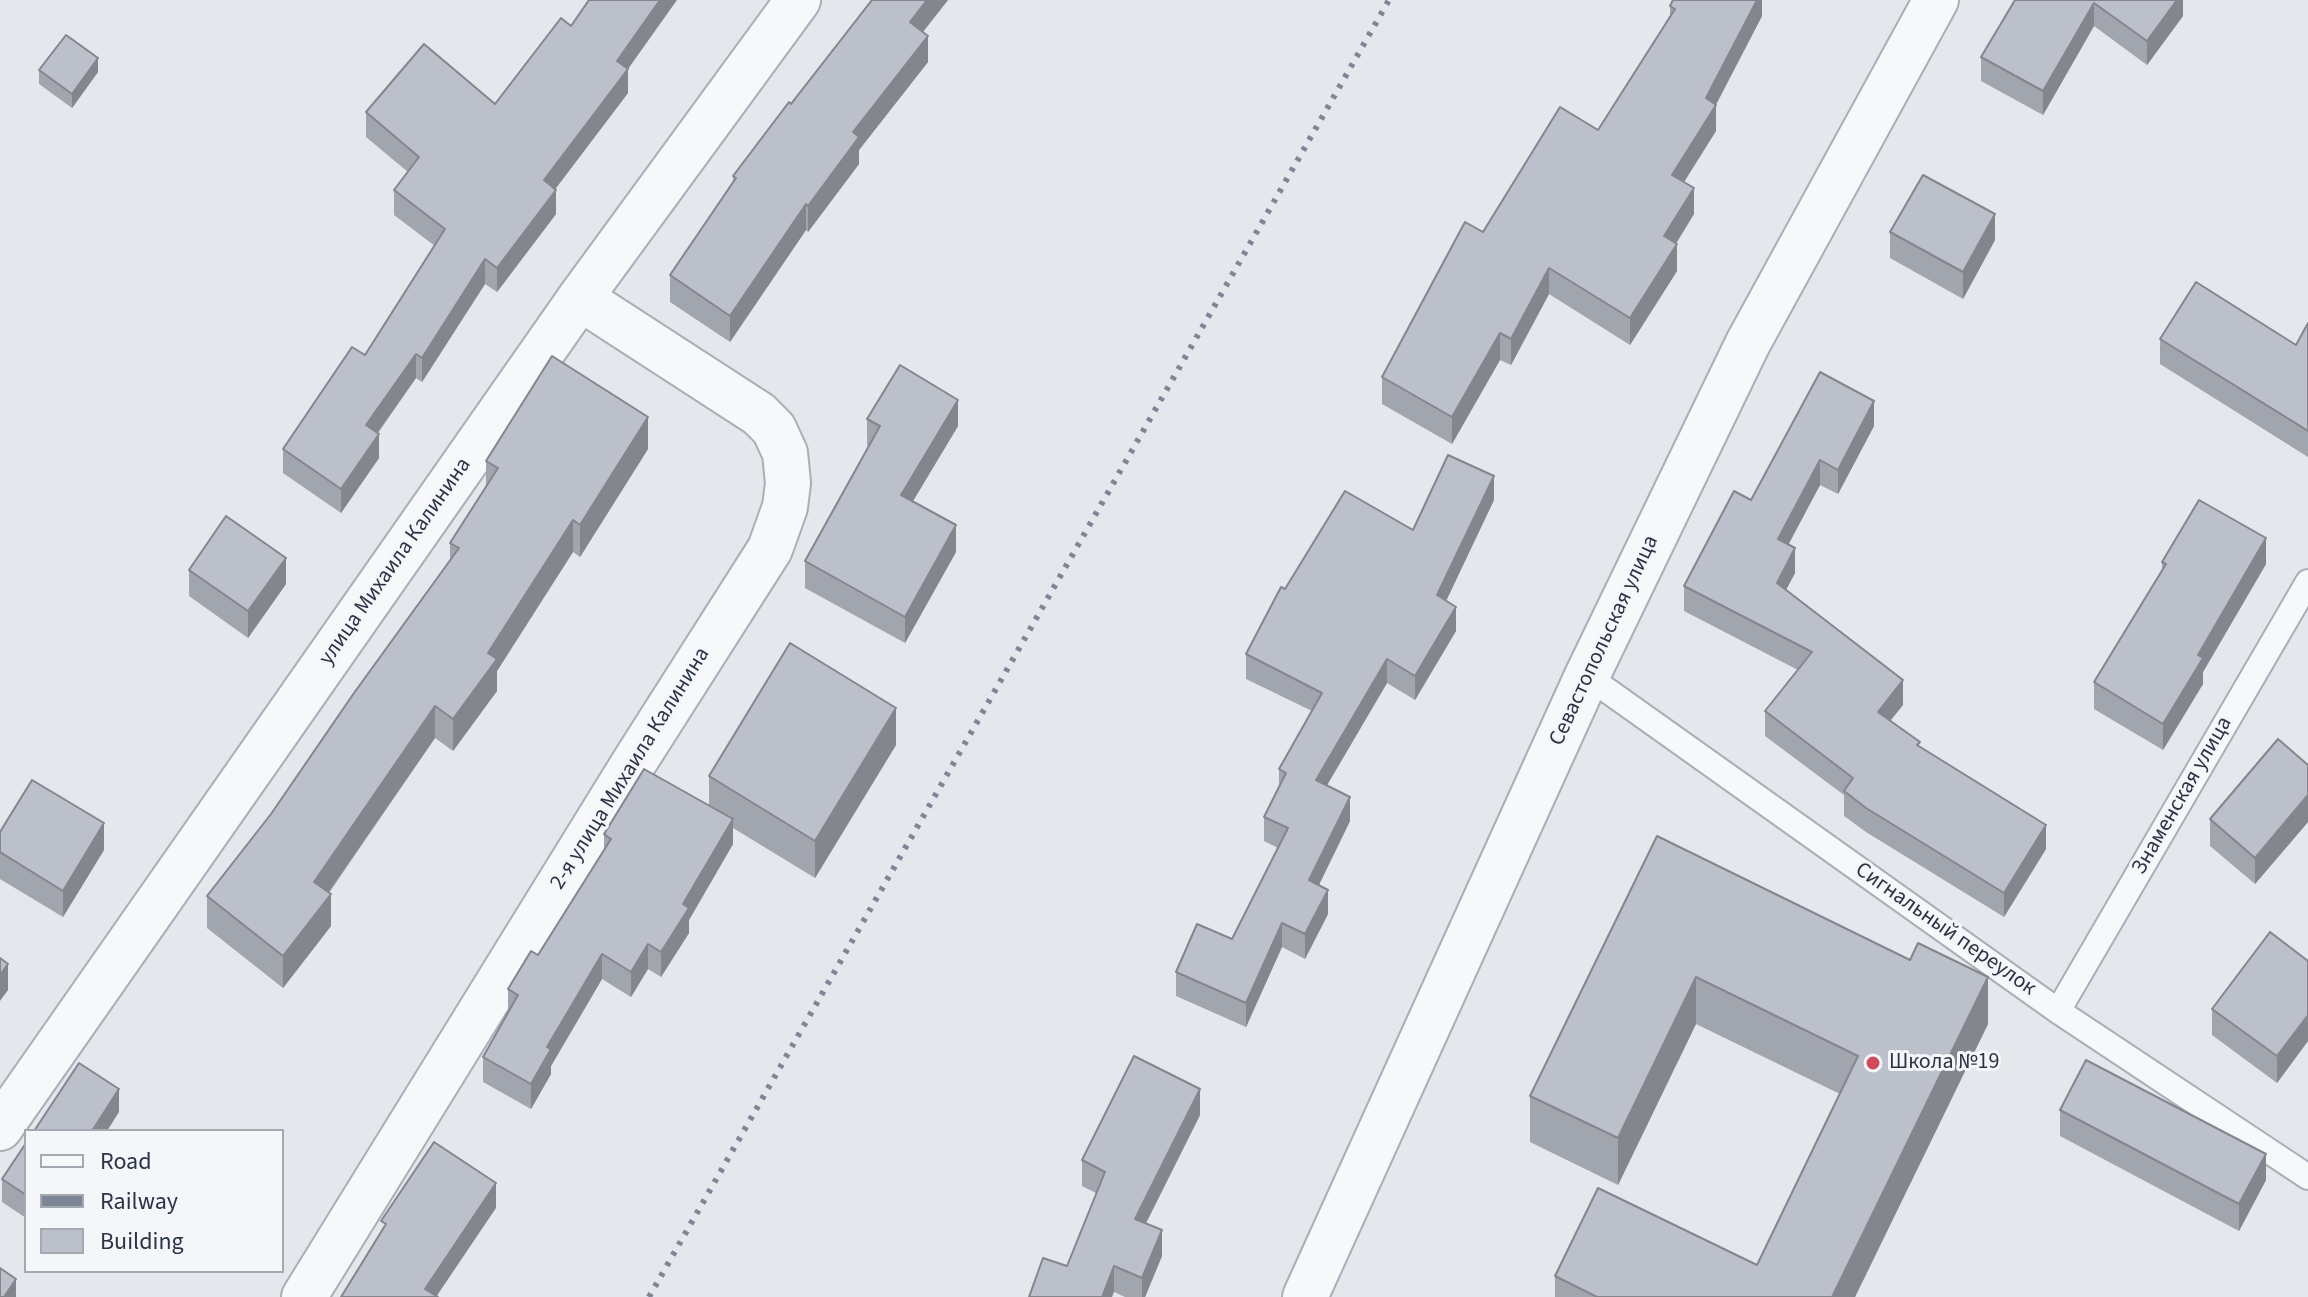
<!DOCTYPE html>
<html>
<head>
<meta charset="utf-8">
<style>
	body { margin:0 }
	#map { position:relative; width:2308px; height:1297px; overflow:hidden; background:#e4e7ec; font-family:"Source Sans 3",sans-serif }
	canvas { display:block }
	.legend { position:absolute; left:24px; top:1129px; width:260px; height:144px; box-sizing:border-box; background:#f4f6f9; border:2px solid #a4a8b1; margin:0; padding:10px 14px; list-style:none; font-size:24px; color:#2b3445 }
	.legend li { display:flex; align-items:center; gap:16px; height:40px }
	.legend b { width:40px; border:2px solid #a4a8b1 }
</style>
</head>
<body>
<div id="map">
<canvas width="2308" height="1297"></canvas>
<ul class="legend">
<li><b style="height:10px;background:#f7f8fa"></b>Road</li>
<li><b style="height:10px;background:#7d8696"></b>Railway</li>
<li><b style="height:22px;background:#bbc0ca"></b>Building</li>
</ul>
</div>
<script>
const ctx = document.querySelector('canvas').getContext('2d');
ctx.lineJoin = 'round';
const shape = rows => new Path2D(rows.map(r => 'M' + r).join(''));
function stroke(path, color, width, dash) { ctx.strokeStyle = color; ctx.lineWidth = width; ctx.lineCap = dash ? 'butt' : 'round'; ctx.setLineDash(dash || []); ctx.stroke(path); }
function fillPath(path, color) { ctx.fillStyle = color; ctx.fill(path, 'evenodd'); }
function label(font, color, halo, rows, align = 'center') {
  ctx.font = font + ' "Source Sans 3",sans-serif'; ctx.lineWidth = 6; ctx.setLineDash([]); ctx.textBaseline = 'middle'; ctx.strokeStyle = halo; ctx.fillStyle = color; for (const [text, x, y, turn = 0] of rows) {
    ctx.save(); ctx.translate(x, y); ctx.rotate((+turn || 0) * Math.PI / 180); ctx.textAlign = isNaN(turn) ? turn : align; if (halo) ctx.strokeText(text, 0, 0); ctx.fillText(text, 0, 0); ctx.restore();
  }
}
const service = shape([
	[1587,676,2058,1011,2308,1177],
	[2058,1011,2308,582]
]);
const minor = shape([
	[0,1128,580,298,798,0],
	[304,1297,635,761,770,549,785,507,788,483,785,453,774,429,759,414,580,298]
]);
const tertiary = shape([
	[1305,1297,1587,676,1748,343,1936,0]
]);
stroke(service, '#a9aeb7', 28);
stroke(minor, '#a9aeb7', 48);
stroke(tertiary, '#a9aeb7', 48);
stroke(service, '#f7f8fa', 24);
stroke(minor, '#f7f8fa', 44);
stroke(tertiary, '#f7f8fa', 44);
stroke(shape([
	[649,1297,1389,0]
]), '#7d8696', 6, [4, 8]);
fillPath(shape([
	[872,0,948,0,923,32,928,62,859,150,859,164,808,232,806,230,730,342,670,302,670,275,733,181,733,176],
	[1762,0,1762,16,1716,105,1716,131,1684,182,1694,214,1676,244,1677,271,1630,345,1549,294,1511,365,1500,360,1452,444,1382,404,1382,377,1483,232,1598,130,1670,17,1670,6],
	[2015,0,2183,0,2183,16,2147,65,2094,26,2043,115,1981,81,1981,57],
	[628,69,628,93,555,189,556,214,497,292,485,284,422,382,416,378,378,433,379,458,341,513,283,473,283,449,365,355,435,246,394,215,394,190,408,172,366,137,366,112,495,104],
	[39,70,98,72,72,108,39,84],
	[1890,232,1995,240,1963,299,1890,258],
	[2308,323,2308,457,2160,364,2160,339,2296,345],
	[867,419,958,426,913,501,956,552,905,643,805,588,805,561,869,446,867,445],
	[1874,426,1838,494,1820,485,1788,545,1795,573,1786,590,1903,705,1890,721,1920,747,2046,849,2004,917,1866,832,1844,816,1844,795,1765,736,1765,711,1798,670,1684,611,1684,586,1751,500],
	[648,449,580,557,573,552,497,671,497,691,453,751,435,738,329,893,331,926,283,988,207,928,207,896,271,814,450,561,450,543,486,486,486,461],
	[1494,500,1446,601,1456,631,1415,700,1387,683,1327,785,1350,821,1319,885,1328,914,1305,959,1282,947,1246,1027,1176,996,1176,972,1232,939,1278,848,1264,841,1264,817,1279,787,1279,769,1312,711,1246,679,1246,654,1285,589,1413,530],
	[2162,562,2266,564,2203,672,2203,684,2163,750,2094,709,2094,682,2162,571],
	[189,570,286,584,248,638,189,596],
	[896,745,815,878,733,828,733,844,689,920,689,933,661,977,648,969,631,997,602,979,551,1066,551,1074,531,1109,483,1082,483,1057,508,1013,508,989,538,955,604,851,604,834,709,805,709,776],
	[2308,765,2308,822,2255,884,2210,846,2210,819],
	[0,832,104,850,63,917,0,879],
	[1657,836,1988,1024,1855,1297,1555,1297,1555,1276,1757,1265,1840,1094,1696,1024,1618,1185,1530,1142,1530,1096],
	[2308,961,2308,1041,2277,1083,2212,1035,2212,1009],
	[2060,1110,2266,1180,2239,1231,2060,1136],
	[1200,1115,1146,1223,1162,1256,1145,1297,1125,1297,1114,1292,1067,1266,1096,1193,1082,1186,1082,1160],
	[26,1143,26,1218,2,1202,2,1179]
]), '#a1a5ae');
fillPath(shape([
	[660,0,677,0,628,69,628,93,544,204,544,180,617,61],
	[927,0,948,0,910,48,910,22],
	[1757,0,1762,0,1762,16,1714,108,1716,105,1716,131,1672,201,1672,175,1706,98],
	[2177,0,2183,0,2183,16,2147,65,2147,41],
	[2094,3,2094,26,2043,115,2043,91],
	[928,36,928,62,859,150,859,164,808,232,808,206,853,132],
	[98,58,98,72,72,108,72,94],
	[1694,188,1694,214,1664,262,1664,236],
	[556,190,556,214,497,292,497,268],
	[806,204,806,230,730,342,730,316],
	[1995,214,1995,240,1963,299,1963,272],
	[1677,244,1677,271,1630,345,1630,318],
	[485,259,485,284,422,382,422,358],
	[1549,268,1549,294,1511,365,1511,339],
	[1500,333,1500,360,1452,444,1452,417],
	[416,354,416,378,366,449,366,425],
	[958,400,958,426,901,521,901,495],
	[1874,401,1874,426,1838,494,1838,470],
	[648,417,648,449,580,557,580,525],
	[379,434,379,458,341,513,341,489],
	[1820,460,1820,485,1778,564,1778,539],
	[1494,476,1494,500,1437,620,1437,595],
	[573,520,573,552,497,671,497,691,453,751,453,719,488,653],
	[956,525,956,552,905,643,905,617],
	[2266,538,2266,564,2203,672,2203,684,2163,750,2163,724,2198,655],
	[1795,548,1795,573,1777,607,1777,583],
	[286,558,286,584,248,638,248,611],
	[1456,607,1456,631,1415,700,1415,676],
	[1387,659,1387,683,1316,804,1316,780],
	[1903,680,1903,705,1878,736,1878,712],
	[435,706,435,738,314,913,314,882],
	[896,708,896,745,815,878,815,841],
	[2308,795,2308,822,2255,884,2255,858],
	[1350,797,1350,821,1309,905,1309,880],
	[733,819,733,844,689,920,689,933,661,977,661,952,683,904],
	[104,823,104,850,63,917,63,891],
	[2046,825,2046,849,2004,917,2004,893],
	[1328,890,1328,914,1305,959,1305,934],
	[331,894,331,926,283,988,283,956],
	[1282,923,1282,947,1246,1027,1246,1003],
	[648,944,648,969,631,997,631,972],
	[602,954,602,979,551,1066,551,1074,531,1109,531,1084,547,1047],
	[8,964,8,990,0,1001,0,975],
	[1696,977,1696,1024,1618,1185,1618,1138],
	[1988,977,1988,1024,1855,1297,1832,1297],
	[2308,1015,2308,1041,2277,1083,2277,1056],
	[119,1089,119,1112,107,1131,92,1131],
	[1200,1089,1200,1115,1135,1245,1135,1219],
	[2266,1154,2266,1180,2239,1231,2239,1204],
	[496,1183,496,1208,436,1297,425,1289],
	[1162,1230,1162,1256,1145,1297,1142,1297,1142,1278],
	[1114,1266,1114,1292,1112,1297,1102,1297],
	[16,1279,16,1297,4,1297]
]), '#83868d');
const building = shape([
	[589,0,660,0,617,61,628,69,544,180,556,190,497,268,485,259,422,358,416,354,366,425,379,434,341,489,283,449,352,347,365,355,445,229,394,190,419,157,366,112,424,44,495,104,561,18,571,26,589,0],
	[872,0,927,0,910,22,928,36,853,132,859,137,808,206,806,204,730,316,670,275,736,178,733,176,789,102,791,104,872,0],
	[1673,0,1757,0,1706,98,1716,105,1672,175,1694,188,1664,236,1677,244,1630,318,1549,268,1511,339,1500,333,1452,417,1382,377,1465,222,1483,232,1560,107,1598,130,1675,9,1670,6,1673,0],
	[2015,0,2177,0,2147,41,2094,3,2043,91,1981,57,2015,0],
	[66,35,98,58,72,94,39,70,66,35],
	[1923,175,1995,214,1963,272,1890,232,1923,175],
	[2196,282,2296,345,2308,323,2308,431,2160,339,2196,282],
	[552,356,648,417,580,525,573,520,488,653,497,659,453,719,435,706,314,882,331,894,283,956,207,896,271,814,354,693,459,548,450,543,498,468,486,461,552,356],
	[900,365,958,400,901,495,956,525,905,617,805,561,880,426,867,419,900,365],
	[1820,372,1874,401,1838,470,1820,460,1778,539,1795,548,1777,583,1903,680,1878,712,1920,742,1917,745,2046,825,2004,893,1866,808,1844,791,1853,778,1765,711,1812,652,1684,586,1734,491,1751,500,1820,372],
	[1448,455,1494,476,1437,595,1456,607,1415,676,1387,659,1316,780,1350,797,1309,880,1328,890,1305,934,1282,923,1246,1003,1176,972,1197,924,1232,939,1288,828,1264,817,1286,773,1279,769,1322,693,1246,654,1281,587,1285,589,1345,491,1413,530,1448,455],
	[2199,500,2266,538,2198,655,2203,658,2163,724,2094,682,2166,564,2162,562,2199,500],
	[226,516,286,558,248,611,189,570,226,516],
	[790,643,896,708,815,841,709,776,790,643],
	[2278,739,2308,765,2308,795,2255,858,2210,819,2278,739],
	[644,769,733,819,683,904,689,908,661,952,648,944,631,972,602,954,547,1047,551,1049,531,1084,483,1057,518,995,508,989,531,951,538,955,611,839,604,834,644,769],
	[32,780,104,823,63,891,0,852,0,832,32,780],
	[1657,836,1910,960,1918,943,1988,977,1832,1297,1597,1297,1555,1276,1598,1188,1757,1265,1858,1056,1696,977,1618,1138,1530,1096,1657,836],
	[2270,932,2308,961,2308,1015,2277,1056,2212,1009,2270,932],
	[0,958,8,964,0,975,0,958],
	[1134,1056,1200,1089,1135,1219,1162,1230,1142,1278,1114,1266,1102,1297,1029,1297,1043,1258,1067,1266,1105,1172,1082,1160,1134,1056],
	[2086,1060,2266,1154,2239,1204,2060,1110,2086,1060],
	[79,1063,119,1089,92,1131,34,1131,79,1063],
	[434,1142,496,1183,425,1289,438,1297,341,1297,386,1224,381,1221,434,1142],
	[26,1143,26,1195,2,1179,26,1143],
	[0,1268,16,1279,4,1297,0,1297,0,1268]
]);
fillPath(building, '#bbc0ca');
stroke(building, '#83868d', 2);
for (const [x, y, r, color] of [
	[1873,1063,8,"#d1495b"]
]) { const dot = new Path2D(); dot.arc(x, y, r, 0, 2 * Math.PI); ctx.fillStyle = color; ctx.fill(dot); stroke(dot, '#f4f6f9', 3); }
label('22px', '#2b3445', '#f4f6f9', [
	["улица Михаила Калинина",396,562,-55],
	["Севастопольская улица",1605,641,-65],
	["2-я улица Михаила Калинина",631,769,-58],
	["Знаменская улица",2183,796,-60],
	["Сигнальный переулок",1945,930,35]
]);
label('22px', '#2b3445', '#f4f6f9', [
	["Школа №19",1889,1063]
], 'left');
</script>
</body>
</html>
